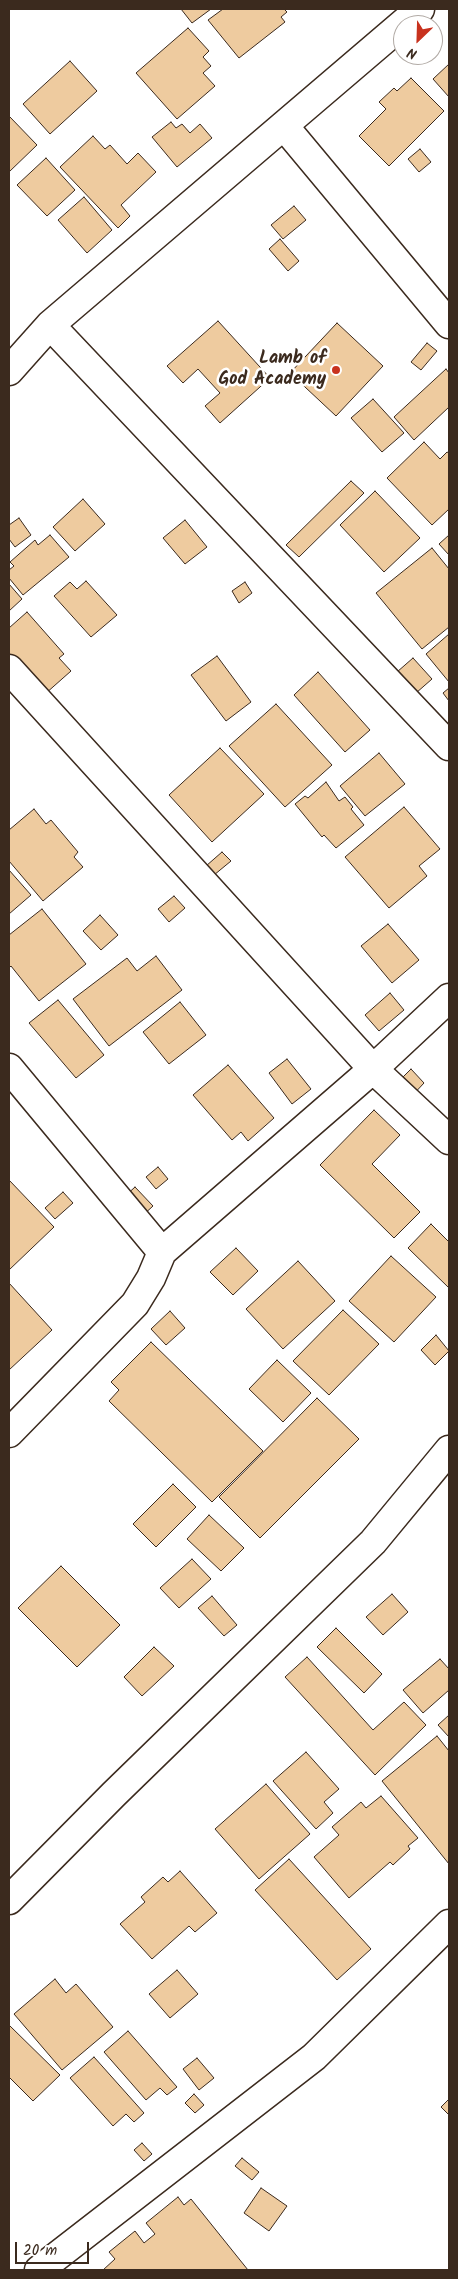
<!DOCTYPE html>
<html>
<head>
<meta charset="utf-8">
<style>
	body { margin:0 }
	#map { position:relative; width:458px; height:2279px; overflow:hidden; background:#fff; font-family:Kalam,sans-serif }
	canvas { display:block }
	.frame { position:absolute; inset:0; border:10px solid #3b2a1e; pointer-events:none }
	.north { position:absolute; left:393px; top:15px; width:50px; height:50px; box-sizing:border-box; background:#fff; border:1px solid #b1aaa5; border-radius:50%; rotate:204deg; font-size:14px; font-weight:700; line-height:20px; text-align:center; color:#3b2a1e }
	.north::after { content:''; display:block; margin:auto; width:18px; height:22px; background:#c8321e; clip-path:polygon(50% 0,100% 100%,50% 72%,0 100%) }
	.scale { position:absolute; left:15px; top:2242px; width:74px; height:22px; box-sizing:border-box; border:2px solid #3b2a1e; border-top:0; padding-left:6px; font-size:15px; line-height:18px; white-space:nowrap; color:#3b2a1e; -webkit-text-stroke:4px #fff; paint-order:stroke }
</style>
</head>
<body>
<div id="map">
<canvas width="458" height="2279"></canvas>
<div class="frame"></div>
<div class="north">N</div>
<div class="scale">20 m</div>
</div>
<script>
const ctx = document.querySelector('canvas').getContext('2d');
ctx.lineJoin = 'round';
function fillPath(path, color) { ctx.fillStyle = color; ctx.fill(path, 'evenodd'); }
const shape = rows => new Path2D(rows.map(r => 'M' + r).join(''));
function stroke(path, color, width, dash) { ctx.strokeStyle = color; ctx.lineWidth = width; ctx.lineCap = dash ? 'butt' : 'round'; ctx.setLineDash(dash || []); ctx.stroke(path); }
function label(font, color, halo, rows, align = 'center') {
  ctx.font = font + ' Kalam,sans-serif'; ctx.lineWidth = 5; ctx.setLineDash([]); ctx.textBaseline = 'middle'; ctx.strokeStyle = halo; ctx.fillStyle = color; for (const [text, x, y, turn = 0] of rows) {
    ctx.save(); ctx.translate(x, y); ctx.rotate((+turn || 0) * Math.PI / 180); ctx.textAlign = isNaN(turn) ? turn : align; if (halo) ctx.strokeText(text, 0, 0); ctx.fillText(text, 0, 0); ctx.restore();
  }
}
const building = shape([
	[181,9,211,9,192,23,181,9],
	[223,9,284,9,287,12,281,17,285,22,239,58,208,20,223,9],
	[188,28,209,51,203,57,211,66,203,73,215,86,177,119,136,73,188,28],
	[70,61,97,91,50,134,23,104,70,61],
	[449,64,449,97,433,79,449,64],
	[411,78,444,111,389,166,359,136,386,109,379,102,394,88,397,91,411,78],
	[9,116,37,145,9,172,9,116],
	[171,122,176,128,182,124,190,133,200,124,212,138,177,167,152,137,171,122],
	[93,136,105,149,110,145,127,164,138,153,156,172,121,205,130,216,118,228,60,167,93,136],
	[420,149,431,162,419,172,408,159,420,149],
	[46,158,75,190,47,216,17,185,46,158],
	[84,197,112,230,87,253,58,220,84,197],
	[294,206,306,220,283,239,271,225,294,206],
	[280,239,299,261,288,271,269,249,280,239],
	[218,321,270,378,220,423,205,406,220,393,198,369,183,383,167,366,218,321],
	[337,323,383,366,336,416,290,373,337,323],
	[427,343,437,351,421,370,411,362,427,343],
	[446,369,449,373,449,407,414,440,394,417,446,369],
	[373,399,404,433,382,452,351,418,373,399],
	[424,442,440,459,447,452,449,453,449,509,432,525,387,478,424,442],
	[351,481,364,493,299,557,286,545,351,481],
	[375,491,420,538,384,572,340,525,375,491],
	[83,499,105,524,75,551,53,527,83,499],
	[19,518,31,535,15,547,9,539,9,525,19,518],
	[185,520,207,547,185,564,163,538,185,520],
	[50,535,69,557,23,595,9,578,9,570,14,566,10,562,35,540,38,545,50,535],
	[449,535,449,555,439,544,449,535],
	[432,548,449,569,449,627,422,649,376,593,432,548],
	[86,581,117,615,91,637,54,596,70,582,77,589,86,581],
	[245,582,252,593,239,603,232,591,245,582],
	[9,584,22,599,9,611,9,584],
	[27,612,64,654,59,658,71,671,45,694,9,653,9,628,27,612],
	[449,634,449,682,426,654,449,634],
	[217,656,251,702,226,721,191,675,217,656],
	[413,658,432,679,416,693,397,672,413,658],
	[318,672,370,730,345,752,294,695,318,672],
	[449,688,449,701,443,693,449,688],
	[276,704,332,765,285,807,229,746,276,704],
	[220,748,264,794,212,842,169,795,220,748],
	[379,753,405,784,365,816,340,786,379,753],
	[326,782,339,801,345,797,353,807,351,809,364,825,336,848,324,835,322,837,295,804,305,796,308,798,326,782],
	[404,807,440,849,419,866,427,876,389,908,345,857,404,807],
	[34,809,46,824,51,820,78,852,74,857,83,867,43,901,9,861,9,830,34,809],
	[222,852,231,861,214,875,206,866,222,852],
	[9,870,31,895,9,914,9,870],
	[174,896,185,908,169,922,158,909,174,896],
	[42,909,86,964,39,1001,11,966,9,968,9,935,42,909],
	[100,915,118,935,101,950,83,931,100,915],
	[388,924,419,960,392,983,361,946,388,924],
	[156,956,182,990,109,1046,73,999,127,958,137,971,156,956],
	[390,993,404,1010,379,1031,365,1015,390,993],
	[58,1000,104,1055,76,1078,29,1023,58,1000],
	[180,1002,206,1035,169,1064,143,1032,180,1002],
	[287,1059,311,1089,292,1104,269,1073,287,1059],
	[228,1065,274,1118,248,1141,241,1132,232,1140,193,1095,228,1065],
	[411,1069,424,1083,410,1098,396,1084,411,1069],
	[374,1110,400,1135,372,1164,420,1212,394,1238,320,1165,374,1110],
	[158,1167,168,1179,156,1189,146,1177,158,1167],
	[9,1180,54,1227,9,1270,9,1180],
	[135,1187,153,1206,141,1217,123,1198,135,1187],
	[63,1192,73,1203,55,1219,45,1208,63,1192],
	[431,1224,449,1242,449,1288,408,1248,431,1224],
	[236,1248,258,1271,233,1295,210,1272,236,1248],
	[391,1256,436,1297,394,1342,349,1301,391,1256],
	[298,1261,335,1301,283,1349,246,1309,298,1261],
	[9,1283,52,1330,9,1370,9,1283],
	[343,1310,379,1344,329,1395,293,1361,343,1310],
	[170,1311,185,1328,166,1345,151,1329,170,1311],
	[436,1335,449,1351,435,1365,421,1350,436,1335],
	[151,1342,263,1451,212,1502,109,1401,119,1390,111,1382,151,1342],
	[277,1360,311,1393,283,1422,249,1389,277,1360],
	[317,1398,359,1439,260,1538,219,1497,317,1398],
	[173,1484,196,1507,156,1547,133,1524,173,1484],
	[209,1515,244,1548,221,1571,187,1539,209,1515],
	[192,1559,211,1579,179,1608,160,1588,192,1559],
	[61,1566,120,1625,77,1667,18,1608,61,1566],
	[392,1594,408,1612,383,1635,366,1617,392,1594],
	[212,1596,237,1625,224,1636,198,1608,212,1596],
	[336,1628,382,1674,364,1693,317,1647,336,1628],
	[154,1647,174,1666,142,1696,124,1677,154,1647],
	[307,1657,373,1730,404,1702,426,1725,375,1775,285,1677,307,1657],
	[440,1659,449,1669,449,1690,423,1713,403,1690,440,1659],
	[449,1715,449,1737,438,1725,449,1715],
	[437,1736,449,1751,449,1864,382,1781,437,1736],
	[306,1752,339,1789,324,1802,333,1813,316,1829,273,1781,306,1752],
	[266,1784,310,1834,259,1879,215,1829,266,1784],
	[381,1796,418,1838,408,1846,410,1849,393,1865,390,1862,349,1898,314,1857,339,1835,332,1827,361,1802,366,1808,381,1796],
	[289,1859,371,1949,337,1980,255,1890,289,1859],
	[180,1871,217,1913,195,1932,189,1926,152,1959,120,1924,145,1902,141,1897,163,1877,168,1882,180,1871],
	[177,1970,198,1994,170,2018,149,1994,177,1970],
	[55,1979,66,1993,76,1984,113,2027,62,2070,14,2014,55,1979],
	[9,2025,60,2075,33,2101,9,2077,9,2025],
	[128,2031,177,2087,167,2095,160,2088,146,2100,104,2052,128,2031],
	[94,2057,144,2113,134,2122,126,2114,113,2126,70,2078,94,2057],
	[197,2058,214,2078,199,2090,183,2069,197,2058],
	[194,2094,204,2105,195,2113,185,2103,194,2094],
	[449,2099,449,2115,441,2107,449,2099],
	[142,2143,152,2154,144,2161,134,2150,142,2143],
	[242,2158,259,2172,252,2180,235,2166,242,2158],
	[261,2188,287,2206,269,2231,244,2213,261,2188],
	[178,2197,184,2205,191,2199,248,2270,103,2270,115,2259,109,2252,135,2231,144,2243,155,2234,146,2223,178,2197]
]);
fillPath(building, '#eecb9f');
stroke(building, '#3b2a1e', 1);
const street = shape([
	[284,126,449,324],
	[50,325,449,746],
	[9,371,50,325,420,9],
	[9,669,373,1069,449,1140],
	[9,1068,162,1252],
	[9,1433,135,1304,151,1278,162,1252,373,1069,449,998],
	[9,1900,114,1794,373,1542,449,1450],
	[39,2270,314,2057,449,1924]
]);
stroke(street, '#3b2a1e', 31);
stroke(street, '#fff', 28);
for (const [x, y, r, color] of [
	[336,370,5,"#c8321e"]
]) { const dot = new Path2D(); dot.arc(x, y, r, 0, 2 * Math.PI); ctx.fillStyle = color; ctx.fill(dot); stroke(dot, '#fff', 2); }
label('bold 18px', '#3b2a1e', '#fff', [
	["Lamb of",326,360],
	["God Academy",326,381]
], 'right');
</script>
</body>
</html>
